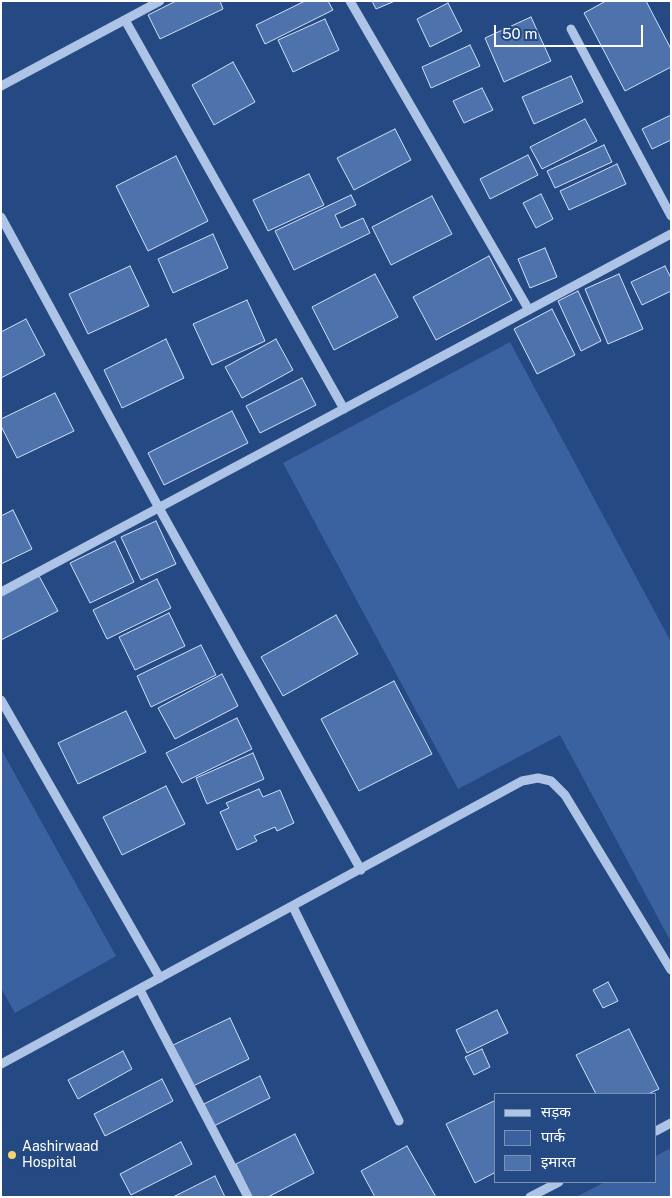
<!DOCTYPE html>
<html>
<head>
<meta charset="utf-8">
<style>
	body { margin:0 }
	#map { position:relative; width:672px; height:1198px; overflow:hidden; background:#254982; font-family:"Public Sans","Noto Sans Devanagari",sans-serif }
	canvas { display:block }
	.frame { position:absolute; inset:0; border:2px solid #fff; pointer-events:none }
	.legend { position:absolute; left:494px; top:1093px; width:162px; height:90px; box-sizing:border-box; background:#254982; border:1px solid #7c92b4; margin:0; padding:6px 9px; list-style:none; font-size:15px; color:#fff }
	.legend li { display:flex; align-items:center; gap:10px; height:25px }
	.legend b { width:25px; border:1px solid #7c92b4 }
	.scale { position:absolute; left:494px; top:25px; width:149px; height:22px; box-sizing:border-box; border:2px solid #fff; border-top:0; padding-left:6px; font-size:15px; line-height:18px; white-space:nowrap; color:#fff; -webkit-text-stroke:4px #254982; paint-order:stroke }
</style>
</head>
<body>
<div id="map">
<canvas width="672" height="1198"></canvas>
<div class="frame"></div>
<ul class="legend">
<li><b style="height:6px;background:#aec4e7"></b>सड़क</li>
<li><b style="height:14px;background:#3a62a0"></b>पार्क</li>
<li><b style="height:14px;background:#4e72ab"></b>इमारत</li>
</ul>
<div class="scale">50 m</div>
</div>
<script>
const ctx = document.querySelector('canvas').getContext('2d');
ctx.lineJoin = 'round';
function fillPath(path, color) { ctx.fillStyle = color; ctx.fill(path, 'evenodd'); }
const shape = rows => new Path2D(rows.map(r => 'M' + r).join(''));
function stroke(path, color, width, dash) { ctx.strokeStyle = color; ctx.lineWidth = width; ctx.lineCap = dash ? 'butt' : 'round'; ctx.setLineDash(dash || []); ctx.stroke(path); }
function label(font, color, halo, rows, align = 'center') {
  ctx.font = font + ' "Public Sans",sans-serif'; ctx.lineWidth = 5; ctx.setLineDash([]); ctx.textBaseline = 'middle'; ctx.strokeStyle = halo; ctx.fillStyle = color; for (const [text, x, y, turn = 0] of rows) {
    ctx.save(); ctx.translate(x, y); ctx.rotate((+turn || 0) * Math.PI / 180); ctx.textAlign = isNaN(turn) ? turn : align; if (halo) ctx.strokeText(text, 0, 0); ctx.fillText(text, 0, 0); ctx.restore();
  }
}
fillPath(shape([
	[510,342,671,642,671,942,560,735,458,789,283,463],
	[1,749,116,956,15,1013,1,988],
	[671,1148,671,1197,576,1197,605,1182,656,1182,656,1156]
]), '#3a62a0');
const building = shape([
	[176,1,220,1,223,9,160,39,148,15,176,1],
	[305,1,328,1,333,10,265,44,256,25,305,1],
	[372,1,395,1,376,9,372,1],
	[606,1,646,1,671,49,671,67,625,91,584,13,606,1],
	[448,3,462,31,430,47,417,19,448,3],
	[531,17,551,61,504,82,485,38,531,17],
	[325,19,339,50,293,72,278,40,325,19],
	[470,45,480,66,431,88,422,67,470,45],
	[233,62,255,102,214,125,192,85,233,62],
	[571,76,583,102,534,124,522,97,571,76],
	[482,88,493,110,464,123,453,101,482,88],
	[671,115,671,140,652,149,642,129,671,115],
	[585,119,597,141,542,169,530,147,585,119],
	[395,129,411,160,354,190,337,158,395,129],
	[604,145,612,162,555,188,547,171,604,145],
	[528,155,538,175,490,199,480,179,528,155],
	[176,156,208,221,148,251,116,186,176,156],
	[617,164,626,184,569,210,560,191,617,164],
	[309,174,324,205,268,231,253,200,309,174],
	[541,194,553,219,536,228,523,203,541,194],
	[351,195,356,205,335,215,341,228,363,218,370,233,294,270,275,231,351,195],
	[432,196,452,234,391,265,372,227,432,196],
	[213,234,228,268,173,293,158,259,213,234],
	[545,248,557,277,530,288,518,259,545,248],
	[489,256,512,300,436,340,413,297,489,256],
	[130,266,149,306,88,334,69,294,130,266],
	[665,266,671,278,671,291,642,305,631,282,665,266],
	[375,274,398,317,334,350,312,307,375,274],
	[619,274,643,329,608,344,585,289,619,274],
	[578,291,601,341,581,351,558,301,578,291],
	[247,300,265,341,212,365,193,324,247,300],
	[552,309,575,355,537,374,514,329,552,309],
	[26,319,45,355,1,378,1,332,26,319],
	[166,339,184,378,122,408,104,370,166,339],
	[276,339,293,370,242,398,225,367,276,339],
	[302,378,316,405,260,433,246,406,302,378],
	[55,393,74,431,17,458,1,426,1,419,55,393],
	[232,411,248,443,164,485,148,453,232,411],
	[13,510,32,549,1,564,1,516,13,510],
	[156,521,176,564,141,580,121,537,156,521],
	[115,541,134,582,90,603,70,563,115,541],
	[39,576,58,611,1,640,1,595,39,576],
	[157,579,171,608,107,639,93,610,157,579],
	[169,613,185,646,135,670,119,637,169,613],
	[336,615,358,654,283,696,261,657,336,615],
	[201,645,216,675,151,707,137,676,201,645],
	[222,674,238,706,175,739,158,708,222,674],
	[394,681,432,754,359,791,321,719,394,681],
	[126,711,146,752,78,784,58,743,126,711],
	[237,718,252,749,182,783,166,753,237,718],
	[253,753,264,779,207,804,196,778,253,753],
	[166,786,185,824,122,855,103,817,166,786],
	[259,789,263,797,280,790,294,823,277,831,275,827,254,836,257,841,237,850,220,812,229,808,226,803,259,789],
	[608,982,618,1001,603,1008,593,990,608,982],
	[497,1010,508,1033,467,1053,456,1030,497,1010],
	[230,1018,249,1059,191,1087,171,1046,230,1018],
	[629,1029,659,1089,648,1094,596,1094,576,1055,629,1029],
	[482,1049,490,1067,474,1075,465,1057,482,1049],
	[123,1051,132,1069,78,1099,68,1080,123,1051],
	[260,1076,270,1098,214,1126,204,1104,260,1076],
	[162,1079,173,1101,105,1136,94,1114,162,1079],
	[496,1100,496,1172,475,1183,446,1124,496,1100],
	[295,1134,314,1173,268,1197,252,1197,236,1164,295,1134],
	[181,1142,192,1164,131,1195,120,1174,181,1142],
	[407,1146,436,1197,375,1197,361,1171,407,1146],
	[215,1176,225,1197,173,1197,215,1176]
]);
fillPath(building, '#4e72ab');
stroke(building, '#d1e0f6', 1);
stroke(shape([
	[350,1,529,310],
	[125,20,344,409],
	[571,29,671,216],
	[1,86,160,1],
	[1,217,159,508,361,870],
	[1,592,671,234],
	[1,700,160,978],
	[293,907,399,1121],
	[140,990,248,1197],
	[1,1064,522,781,538,778,551,781,565,795,671,970],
	[656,1131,671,1123],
	[530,1197,559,1182]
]), '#aec4e7', 9);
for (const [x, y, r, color] of [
	[12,1155,5,"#f1d372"]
]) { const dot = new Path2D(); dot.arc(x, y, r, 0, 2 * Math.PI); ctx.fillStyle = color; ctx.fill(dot); stroke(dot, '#254982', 2); }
label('14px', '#fff', '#254982', [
	["Aashirwaad",22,1147],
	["Hospital",22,1163]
], 'left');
</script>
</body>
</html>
